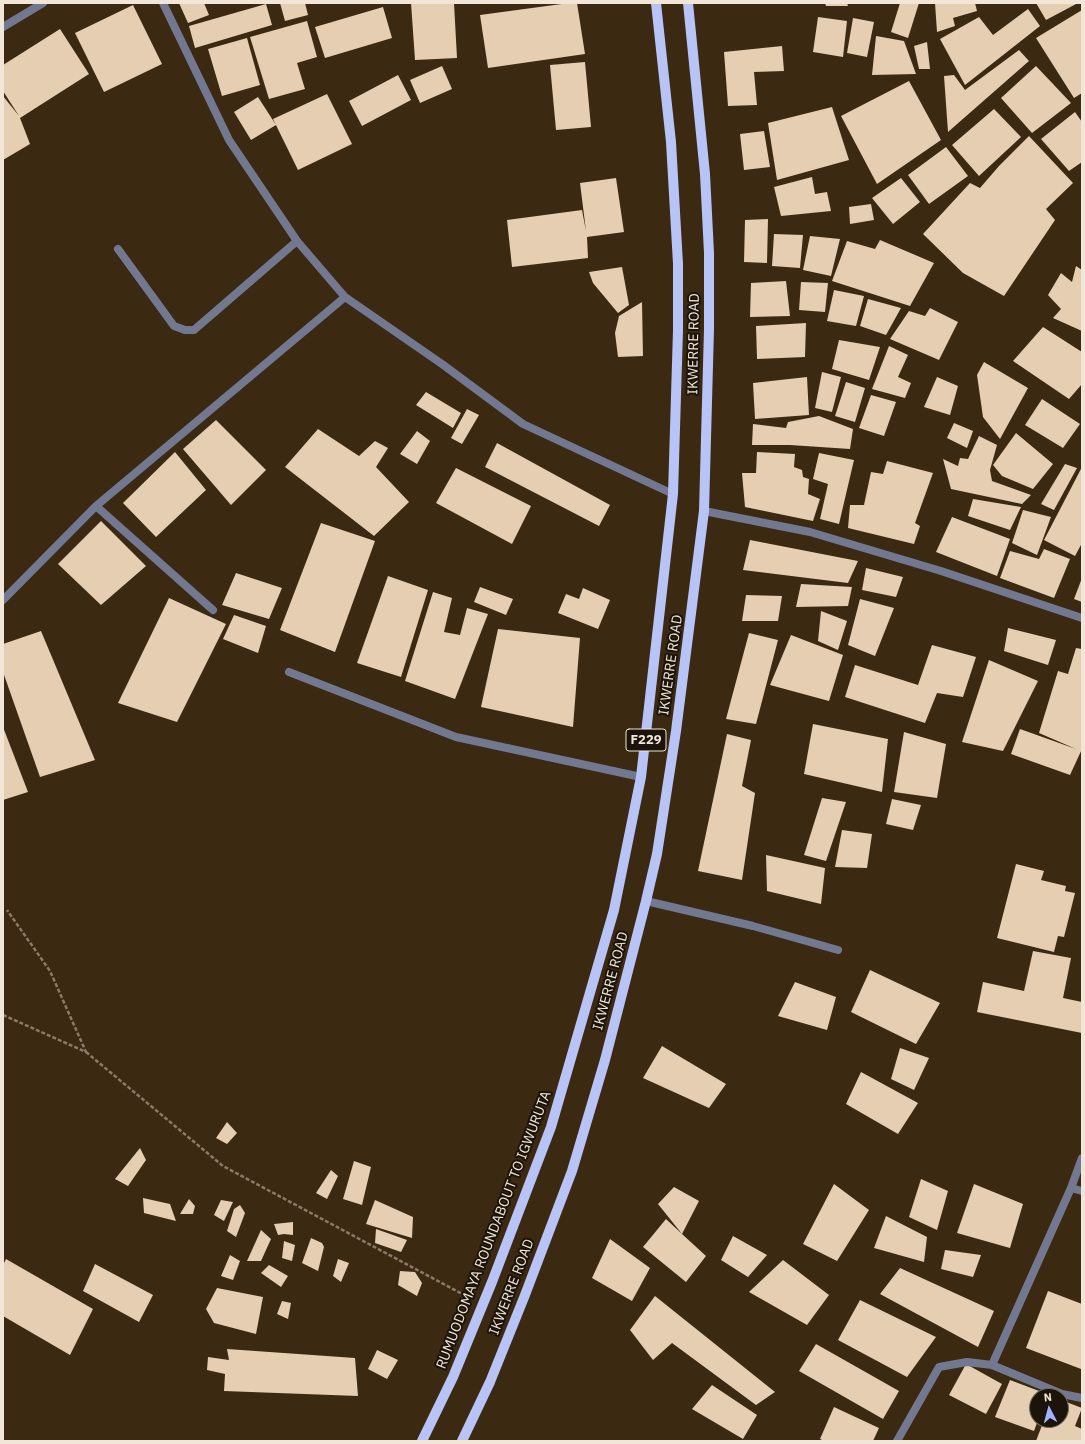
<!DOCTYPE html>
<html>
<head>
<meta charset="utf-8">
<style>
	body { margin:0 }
	#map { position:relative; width:1085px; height:1444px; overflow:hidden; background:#3b2912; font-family:"IBM Plex Sans",sans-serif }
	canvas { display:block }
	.frame { position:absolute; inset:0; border:4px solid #f2e6d8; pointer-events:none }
	.north { position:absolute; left:1029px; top:1388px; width:40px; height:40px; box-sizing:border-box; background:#1c140a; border:1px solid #72685c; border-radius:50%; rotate:354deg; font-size:11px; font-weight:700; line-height:16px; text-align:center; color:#f2e6d8 }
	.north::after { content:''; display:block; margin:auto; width:14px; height:18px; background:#a3b2fc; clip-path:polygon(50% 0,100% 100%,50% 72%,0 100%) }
</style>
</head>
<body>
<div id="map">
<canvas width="1085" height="1444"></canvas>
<div class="frame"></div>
<div class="north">N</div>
</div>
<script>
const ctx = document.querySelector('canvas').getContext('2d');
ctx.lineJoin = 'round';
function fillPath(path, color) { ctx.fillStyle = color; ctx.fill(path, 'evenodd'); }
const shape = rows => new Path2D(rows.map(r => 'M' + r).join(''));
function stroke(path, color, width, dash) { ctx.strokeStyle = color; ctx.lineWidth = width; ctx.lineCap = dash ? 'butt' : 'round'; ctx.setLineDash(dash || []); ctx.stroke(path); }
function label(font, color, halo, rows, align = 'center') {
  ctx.font = font + ' "IBM Plex Sans",sans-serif'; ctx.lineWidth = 4; ctx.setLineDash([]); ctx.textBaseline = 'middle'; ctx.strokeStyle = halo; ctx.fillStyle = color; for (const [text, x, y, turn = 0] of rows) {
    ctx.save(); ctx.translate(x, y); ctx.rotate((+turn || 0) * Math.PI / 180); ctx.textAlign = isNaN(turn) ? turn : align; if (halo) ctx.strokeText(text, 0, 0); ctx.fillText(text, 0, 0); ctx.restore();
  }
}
fillPath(shape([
	[179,3,204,3,209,15,188,23],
	[280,3,305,3,308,15,285,21],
	[411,3,454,3,457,58,415,60],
	[569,3,577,3,585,54,488,68,480,15],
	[825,3,847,3,848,6,826,6],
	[900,3,919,3,908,38,891,32],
	[935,3,975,3,977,11,953,18,955,26,937,32],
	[1036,3,1078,3,1046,20],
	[266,4,272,25,195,48,189,26],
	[133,5,162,64,104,92,75,33],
	[383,7,392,38,325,58,315,27],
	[1028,9,1040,26,965,85,940,39,979,17,993,35],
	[1082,10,1082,93,1074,98,1036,38],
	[818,17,847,21,843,57,813,52],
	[853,18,874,22,867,57,847,53],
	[307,21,317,57,297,63,305,89,269,99,250,37],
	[60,29,89,74,20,118,30,144,3,160,3,96,19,116,3,91,3,65],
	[876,36,904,41,916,74,872,75],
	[247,38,260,85,222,96,208,49],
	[927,42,930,69,919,69,914,46],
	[782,46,784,71,754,72,757,105,728,106,724,52],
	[1019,50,1029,61,948,132,944,76,954,75,965,90],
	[585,62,591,127,556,130,550,65],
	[442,66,452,89,420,103,410,80],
	[1036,66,1071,103,1032,133,1001,98],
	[398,75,411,100,362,126,349,101],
	[909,81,941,140,877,184,841,116],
	[327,94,352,144,298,170,273,119],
	[258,97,276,125,251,140,234,112],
	[832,107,849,160,777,180,768,123],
	[994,109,1021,137,979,176,952,145],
	[1075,112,1082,122,1082,162,1069,171,1041,139],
	[764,131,770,167,744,170,740,134],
	[1029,136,1073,183,1046,209,1055,220,1004,296,963,273,923,234,970,183,980,188,999,166],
	[946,147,968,176,929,204,908,175],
	[812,177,815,194,827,192,831,211,781,216,774,187],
	[616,178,624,232,587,237,588,258,512,267,507,220,582,210,586,231,580,183],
	[901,178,920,202,893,224,872,198],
	[871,204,874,220,850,224,849,207],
	[768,219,767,263,744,262,745,220],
	[774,234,803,235,800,268,772,266],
	[810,236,840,239,831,276,803,270],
	[880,240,934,263,910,306,832,281,847,241,875,249],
	[1076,266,1082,270,1082,331,1053,318,1061,309,1048,295,1061,273,1072,282],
	[622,267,629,305,618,313,593,283,589,272],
	[786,281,790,316,750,317,751,283],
	[801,282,828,283,825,312,799,310],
	[834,290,864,296,856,326,827,321],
	[868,299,901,308,886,335,860,326],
	[642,302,643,356,618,357,615,333,619,316],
	[930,308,958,322,939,360,890,339,909,311,925,316],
	[806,323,805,357,757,359,756,326],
	[1043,327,1082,352,1082,384,1069,399,1013,361],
	[839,340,880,347,869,380,832,369],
	[889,346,908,355,898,377,911,383,905,398,872,389],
	[984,362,1028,388,1000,439,983,417,977,375],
	[822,372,841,377,832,412,815,408],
	[807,377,809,415,755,419,753,383],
	[937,377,958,386,950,415,924,407],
	[846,382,865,388,855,422,835,416],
	[426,392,461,413,453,428,416,405],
	[871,395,896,402,884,436,859,428],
	[1042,399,1080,424,1063,448,1025,425],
	[467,409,479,415,462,444,451,438],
	[819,416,853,429,850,449,790,445,752,445,753,424,786,428,788,422],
	[216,420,266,470,231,505,183,449],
	[954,423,973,431,967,448,947,438],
	[318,429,359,456,375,441,388,448,376,467,409,502,374,536,285,467],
	[417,431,430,441,417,464,400,454],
	[1016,433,1053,464,1033,489,1002,476,993,465],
	[979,436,997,445,990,470,992,481,1031,495,1022,504,951,489,943,459,958,466,960,458,968,459],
	[497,443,610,505,599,526,485,467],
	[175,452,206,490,156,537,123,503],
	[757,452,795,454,794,467,802,470,803,477,809,479,808,494,820,499,813,521,745,507,742,473,756,473],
	[819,453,854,460,839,524,820,519,828,484,813,479],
	[887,461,933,473,915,523,920,526,914,544,848,528,850,505,864,505,871,472,883,474],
	[1065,464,1077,468,1054,510,1041,504],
	[1082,467,1082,543,1075,556,1044,540],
	[456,468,531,506,512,544,436,503],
	[973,499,1021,507,1010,530,968,516],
	[1023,510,1051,517,1037,555,1012,543],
	[952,517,1010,539,997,576,936,552],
	[101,521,146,566,101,605,58,564],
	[321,523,375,541,335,652,280,630],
	[750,540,858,561,848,583,743,570],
	[1044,549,1070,559,1054,598,1000,578,1010,551,1039,559],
	[866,568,903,577,896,597,862,590],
	[236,573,282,588,269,619,222,605],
	[388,576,428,590,401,677,357,663],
	[1082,578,1082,602,1074,599],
	[801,584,852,587,848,606,796,607],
	[480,587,513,599,506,615,474,602],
	[583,588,610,600,598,629,558,613,566,594,579,599],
	[433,592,452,598,444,632,460,635,467,608,488,614,455,699,405,681],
	[746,595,782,596,778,621,742,621],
	[169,598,226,624,177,722,118,703],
	[860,599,894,608,875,656,848,645],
	[821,611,847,621,838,650,818,641],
	[234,615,266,626,258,653,223,639],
	[1008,628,1056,640,1048,665,1004,651],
	[498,629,580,638,573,727,481,707],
	[41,631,95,760,40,777,3,672,3,644],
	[749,633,778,640,756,724,726,719],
	[791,635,843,655,829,701,770,685],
	[932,645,976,657,963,697,937,693,925,723,845,697,855,665,918,685],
	[1076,648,1082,649,1082,749,1070,775,1011,754,1020,729,1076,749,1039,733,1058,671,1068,674],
	[989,660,1038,681,1003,751,962,742],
	[813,724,888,739,882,792,804,774],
	[3,727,28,792,3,800],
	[904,732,946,744,937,798,894,792],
	[727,734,751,740,742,786,755,793,742,880,698,871],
	[822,798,846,802,826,861,804,855],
	[892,799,921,805,913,830,886,824],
	[842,830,872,834,867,868,835,867],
	[766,855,825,868,821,904,767,891],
	[1016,864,1044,871,1041,880,1066,886,1065,891,1075,893,1064,937,1058,936,1054,952,997,938],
	[1033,951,1071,958,1063,998,1082,1002,1082,1033,977,1012,983,982,1024,991],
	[870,970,940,1003,916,1044,851,1012],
	[795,982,836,997,827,1030,778,1016],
	[662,1046,726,1084,709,1108,643,1078],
	[900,1048,929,1058,914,1090,891,1079],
	[861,1072,918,1103,898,1134,846,1104],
	[227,1122,237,1133,227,1144,216,1138],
	[140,1148,146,1160,128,1186,115,1179],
	[354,1161,371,1167,362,1205,343,1199],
	[331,1170,338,1176,327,1199,316,1193],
	[921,1179,948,1191,937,1230,909,1217],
	[834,1184,869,1210,837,1261,803,1244],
	[974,1184,1023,1204,1010,1248,957,1233],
	[674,1187,699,1201,682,1234,706,1256,686,1282,643,1247,666,1219,682,1234,658,1204],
	[143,1198,170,1204,176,1221,144,1213],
	[189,1199,195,1206,193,1214,180,1214],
	[221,1200,233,1202,224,1221,214,1215],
	[375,1200,413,1217,412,1238,366,1224],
	[240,1205,245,1213,236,1237,227,1231,234,1209],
	[886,1216,927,1237,924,1262,874,1248],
	[293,1222,293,1235,284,1234,278,1235,274,1224],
	[376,1229,407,1240,401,1252,375,1243],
	[261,1230,271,1239,261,1261,247,1261],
	[733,1236,767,1255,748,1277,721,1260],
	[311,1238,322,1243,324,1247,318,1271,302,1263],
	[610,1239,650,1268,632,1301,592,1278],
	[284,1241,295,1245,292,1261,282,1258],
	[945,1250,981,1255,973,1277,941,1269],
	[230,1255,240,1261,233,1280,221,1276],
	[6,1259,93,1309,70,1355,3,1316,3,1265],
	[338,1259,349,1263,341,1282,333,1276],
	[783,1260,829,1295,807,1325,749,1292],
	[95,1264,153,1295,139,1322,83,1291],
	[269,1265,288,1276,281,1287,261,1273],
	[900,1268,994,1311,978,1347,880,1294],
	[400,1271,415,1272,422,1283,417,1296,398,1285],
	[217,1288,263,1297,256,1334,214,1323,206,1309],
	[1048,1291,1082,1304,1081,1369,1026,1348],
	[655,1296,775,1392,756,1405,672,1343,653,1360,630,1330],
	[860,1300,936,1337,907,1377,838,1340],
	[282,1301,291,1303,288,1319,277,1314],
	[816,1344,899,1391,883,1419,799,1371],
	[227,1349,355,1358,358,1396,224,1391,225,1374,207,1370,208,1357,229,1360],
	[377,1350,398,1360,387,1379,368,1369],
	[966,1364,1002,1384,986,1414,949,1395],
	[1010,1380,1047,1394,1047,1396,1037,1396,1038,1420,1034,1431,995,1417],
	[712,1385,757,1415,743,1439,692,1409],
	[1061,1400,1082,1408,1075,1426,1082,1429,1082,1441,1036,1441,1044,1420,1061,1420],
	[834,1407,879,1428,873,1441,824,1441,820,1439]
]), '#e5ceb2');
stroke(shape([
	[3,1015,86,1052,50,971,7,910],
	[86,1052,223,1166,466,1296]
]), '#8a7a67', 2.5, [4, 2]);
stroke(shape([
	[118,249,174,326,185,330,194,330,297,241]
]), '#737891', 8);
stroke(shape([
	[163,3,229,140,297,241,345,297,442,364,523,424,673,494],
	[3,27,43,3],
	[96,506,213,610],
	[704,511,810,532,941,571,1082,618],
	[3,600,96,506,345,297],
	[289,672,456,737,641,777],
	[646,901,753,926,838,950],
	[1071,1188,1082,1191],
	[992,1365,1071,1188,1082,1158],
	[897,1441,939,1367,967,1362,992,1365,1062,1394,1082,1398]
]), '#737891', 8);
stroke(shape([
	[422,1441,453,1377,492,1282,551,1127,614,910,641,777,673,494,678,330,678,264,671,142,656,3],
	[462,1441,490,1382,525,1295,572,1171,605,1060,646,901,657,854,676,731,704,511,709,329,709,253,705,174,688,3]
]), '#b8c3f6', 10);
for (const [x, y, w] of [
	[646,740,40]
]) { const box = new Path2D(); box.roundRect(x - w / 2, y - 11, w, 22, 3); ctx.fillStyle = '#1c140a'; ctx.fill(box); stroke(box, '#f2e6d8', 1); }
label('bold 13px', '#f2e6d8', null, [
	["F229",646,740]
]);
label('14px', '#f2e6d8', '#1c140a', [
	["IKWERRE ROAD",694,344,-89],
	["IKWERRE ROAD",671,665,-82],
	["IKWERRE ROAD",611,981,-75],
	["RUMUODOMAYA ROUNDABOUT TO IGWURUTA",494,1230,-69],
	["IKWERRE ROAD",512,1287,-69]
]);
</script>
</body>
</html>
